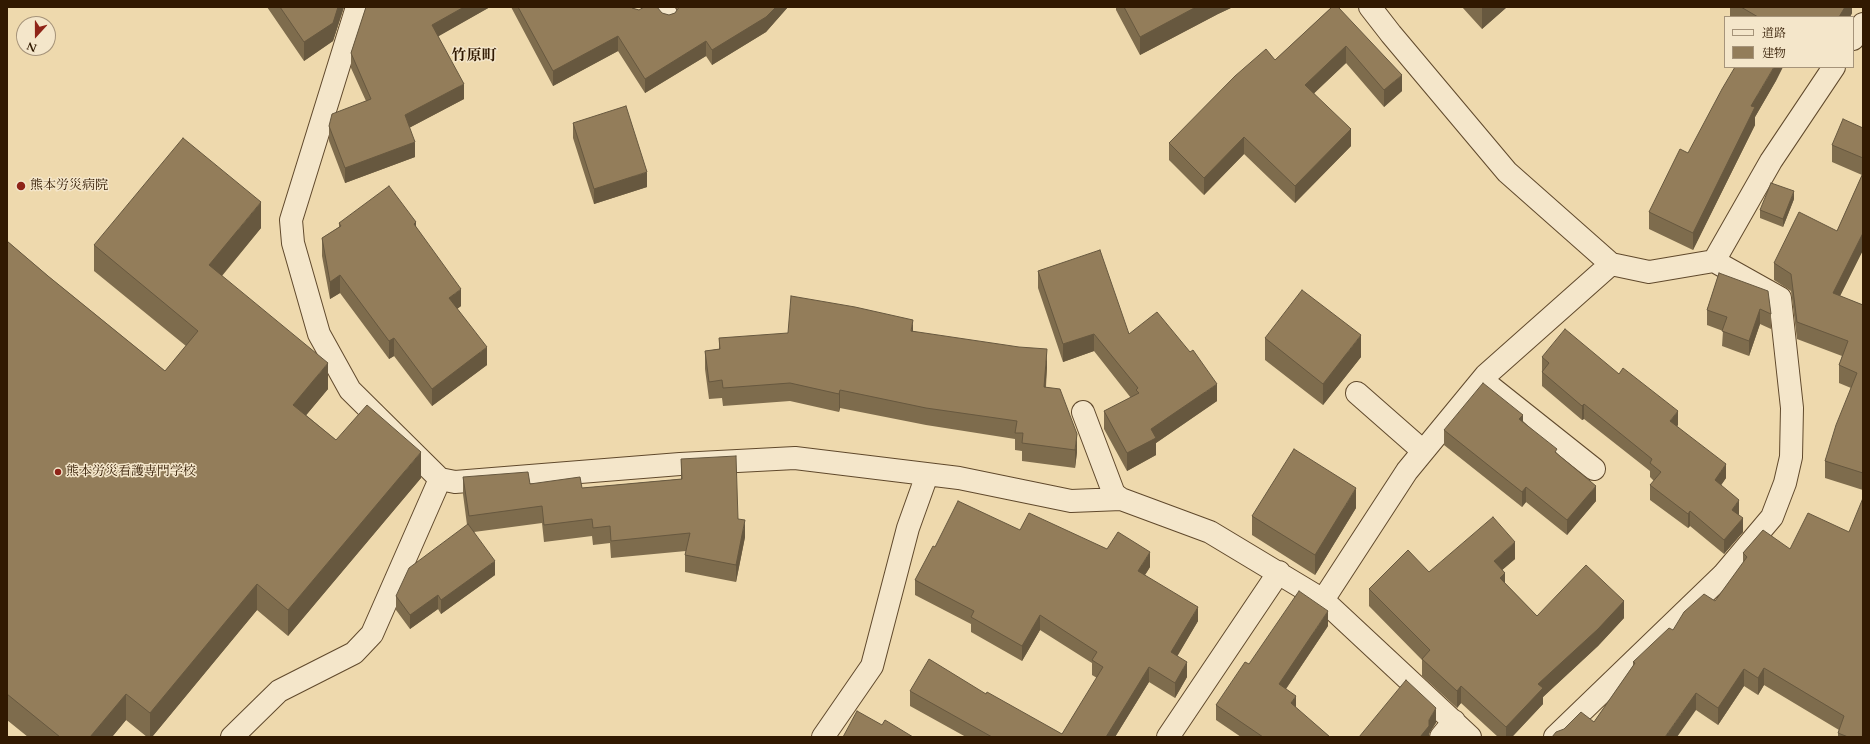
<!DOCTYPE html>
<html>
<head>
<meta charset="utf-8">
<style>
	body { margin:0 }
	#map { position:relative; width:1870px; height:744px; overflow:hidden; background:#eed9ad; font-family:Cardo,"Noto Serif JP",serif }
	canvas { display:block }
	.frame { position:absolute; inset:0; border:8px solid #311901; pointer-events:none }
	.legend { position:absolute; left:1724px; top:16px; width:130px; height:52px; box-sizing:border-box; background:#f4e6ca; border:1px solid #a6947a; margin:0; padding:5px 7px; list-style:none; font-size:12px; color:#311901 }
	.legend li { display:flex; align-items:center; gap:8px; height:20px }
	.legend b { width:20px; border:1px solid #a6947a }
	.north { position:absolute; left:16px; top:16px; width:40px; height:40px; box-sizing:border-box; background:#f4e6ca; border:1px solid #a6947a; border-radius:50%; rotate:201deg; font-size:11px; font-weight:700; line-height:16px; text-align:center; color:#311901 }
	.north::after { content:''; display:block; margin:auto; width:14px; height:18px; background:#8f2418; clip-path:polygon(50% 0,100% 100%,50% 72%,0 100%) }
</style>
</head>
<body>
<div id="map">
<canvas width="1870" height="744"></canvas>
<div class="frame"></div>
<ul class="legend">
<li><b style="height:5px;background:#f4e6ca"></b>道路</li>
<li><b style="height:11px;background:#937d5a"></b>建物</li>
</ul>
<div class="north">N</div>
</div>
<script>
const ctx = document.querySelector('canvas').getContext('2d');
ctx.lineJoin = 'round';
const shape = rows => new Path2D(rows.map(r => 'M' + r).join(''));
function stroke(path, color, width, dash) { ctx.strokeStyle = color; ctx.lineWidth = width; ctx.lineCap = dash ? 'butt' : 'round'; ctx.setLineDash(dash || []); ctx.stroke(path); }
function fillPath(path, color) { ctx.fillStyle = color; ctx.fill(path, 'evenodd'); }
function label(font, color, halo, rows, align = 'center') {
  ctx.font = font + ' Cardo,"Noto Serif JP",serif'; ctx.lineWidth = 3; ctx.setLineDash([]); ctx.textBaseline = 'middle'; ctx.strokeStyle = halo; ctx.fillStyle = color; for (const [text, x, y, turn = 0] of rows) {
    ctx.save(); ctx.translate(x, y); ctx.rotate((+turn || 0) * Math.PI / 180); ctx.textAlign = isNaN(turn) ? turn : align; if (halo) ctx.strokeText(text, 0, 0); ctx.fillText(text, 0, 0); ctx.restore();
  }
}
const minor = shape([
	[357,7,291,220,293,243,319,334,350,390,440,479,455,482,680,464,795,458,959,478,1071,501,1121,499,1210,532,1323,600,1470,737],
	[661,7,668,17],
	[1853,39,1863,24],
	[1611,264,1649,272,1714,261],
	[1482,380,1594,469],
	[1357,393,1423,451],
	[1083,412,1114,494,1121,499],
	[1323,600,1407,471,1486,375,1611,264,1507,172,1391,34,1370,7],
	[232,737,279,691,354,653,372,634,440,479],
	[823,737,872,666,908,528,927,475],
	[1168,737,1279,572],
	[1441,737,1454,721],
	[1555,737,1723,575,1772,517,1785,483,1791,457,1792,408,1780,298,1714,261,1771,161,1834,67]
]);
stroke(minor, '#60492c', 24);
stroke(minor, '#f4e6ca', 22);
fillPath(shape([
	[267,7,344,7,333,41,304,61],
	[366,7,490,7,438,36,464,99,409,128,415,157,345,183,329,141,329,126,366,101,351,68,351,53],
	[511,7,631,7,632,8,639,10,669,15,675,13,678,9,676,7,788,7,766,32,712,65,706,56,645,93,618,51,553,86],
	[1116,7,1233,7,1218,14,1140,55,1116,10],
	[1332,7,1402,91,1384,107,1346,63,1314,93,1351,146,1295,203,1244,154,1204,195,1169,160,1169,143,1275,60],
	[1462,7,1507,7,1482,29],
	[1730,7,1852,7,1852,13,1850,17,1730,17],
	[1777,79,1755,117,1755,125,1693,250,1649,229,1649,212,1688,153],
	[573,123,647,187,594,204,573,138],
	[1863,128,1863,250,1840,296,1863,305,1863,490,1825,478,1825,461,1851,388,1839,383,1839,365,1842,356,1797,339,1791,291,1774,280,1774,263,1837,231,1862,175,1832,162,1832,145],
	[1794,199,1783,227,1760,218,1760,210],
	[339,223,416,228,461,306,457,309,487,365,432,406,394,356,389,359,340,293,330,299,322,256,322,238,339,227],
	[261,228,222,276,328,389,306,415,336,440,421,478,288,636,257,610,152,737,147,737,126,720,112,737,28,737,7,720,7,241,48,276,165,371,186,346,94,271,94,245],
	[1038,271,1129,334,1217,401,1156,443,1156,455,1127,471,1104,429,1104,411,1131,398,1094,351,1063,362,1038,288],
	[1719,273,1771,314,1771,329,1760,324,1749,356,1722,346,1723,331,1707,325,1707,310],
	[913,331,1047,367,1046,387,1077,452,1075,468,1022,461,1022,451,1015,450,1015,439,926,425,840,408,839,412,790,401,723,406,722,398,709,399,705,369,705,351,719,349,719,338],
	[1265,338,1361,357,1323,405,1265,360],
	[1542,357,1678,425,1677,426,1726,478,1721,485,1739,515,1743,532,1724,554,1690,526,1688,528,1650,500,1650,485,1654,481,1650,477,1650,471,1584,419,1582,420,1542,386],
	[1523,421,1557,453,1596,501,1567,535,1526,502,1522,507,1444,445,1444,430],
	[681,459,738,519,745,537,736,582,685,572,685,555,686,551,611,558,610,543,593,545,592,536,544,542,542,523,474,532,495,575,441,614,438,609,410,629,396,610,396,596,467,525,463,494,463,477,582,488,681,479],
	[1356,508,1315,575,1252,535,1252,516],
	[1020,530,1150,567,1145,575,1198,621,1177,656,1187,677,1175,698,1149,682,1115,737,966,737,910,706,910,691,986,694,1062,734,1097,678,1092,675,1092,663,1040,630,1022,661,971,632,971,624,915,595,915,580,935,547],
	[1763,530,1863,737,1838,737,1838,733,1839,730,1764,685,1758,695,1744,686,1718,725,1696,710,1594,722,1633,666,1633,662,1673,630,1715,601,1743,563,1743,553],
	[1515,559,1502,570,1505,583,1537,616,1624,618,1598,646,1543,697,1543,704,1512,737,1498,737,1461,703,1457,708,1422,676,1422,660,1369,606,1369,589,1429,572],
	[1328,626,1286,689,1296,708,1330,737,1241,737,1216,720,1216,705,1249,664]
]), '#7e6c4d');
fillPath(shape([
	[338,7,344,7,333,41,304,61,304,42],
	[464,7,490,7,432,40,432,25],
	[776,7,788,7,766,32,712,65,712,50],
	[1196,7,1233,7,1218,14,1140,55,1140,37],
	[1483,7,1507,7,1482,29,1482,8],
	[1845,7,1852,7,1852,13,1850,17,1839,17],
	[618,36,618,51,553,86,553,71],
	[706,41,706,56,645,93,645,79],
	[1346,46,1346,63,1305,102,1305,85],
	[1774,67,1783,67,1777,79,1755,117,1755,125,1693,250,1693,233,1751,106],
	[1402,75,1402,91,1384,107,1384,90],
	[464,84,464,99,405,130,405,115],
	[1351,129,1351,146,1295,203,1295,186],
	[1244,137,1244,154,1204,195,1204,178],
	[415,142,415,157,345,183,345,168],
	[647,172,647,187,594,204,594,189],
	[1794,191,1794,199,1783,227,1783,219],
	[261,202,261,228,209,291,209,265],
	[416,222,416,239,414,224],
	[1863,233,1863,250,1833,310,1833,293],
	[340,275,340,293,330,299,330,282],
	[461,289,461,306,449,315,449,298],
	[1760,309,1760,324,1749,356,1749,341],
	[913,320,913,337,911,331],
	[1094,334,1094,351,1063,362,1063,344],
	[1361,335,1361,357,1323,405,1323,384],
	[394,338,394,356,389,359,389,341],
	[487,347,487,365,432,406,432,389],
	[1047,349,1047,367,1044,404,1044,387],
	[328,363,328,389,293,431,293,405],
	[1217,384,1217,401,1156,443,1156,455,1127,471,1127,453,1151,429],
	[840,390,840,408,839,412,839,394],
	[1584,404,1584,419,1582,420,1582,406],
	[1678,411,1678,425,1670,435,1670,421],
	[1523,415,1523,430,1519,419],
	[1077,434,1077,452,1075,468,1075,450],
	[421,452,421,478,288,636,288,610],
	[1726,464,1726,478,1715,494,1715,480],
	[1596,486,1596,501,1567,535,1567,520],
	[1526,487,1526,502,1522,507,1522,492],
	[1356,488,1356,508,1315,575,1315,555],
	[1739,500,1739,515,1732,524,1732,510],
	[1690,511,1690,526,1688,528,1688,514],
	[1743,518,1743,532,1724,554,1724,540],
	[745,520,745,537,736,582,736,565],
	[1515,542,1515,559,1494,577,1494,561],
	[1150,552,1150,567,1138,586,1138,571],
	[495,561,495,575,441,614,441,600],
	[1505,573,1505,590,1500,578],
	[257,584,257,610,152,737,150,737,150,713],
	[438,595,438,609,410,629,410,615],
	[1624,601,1624,618,1598,646,1543,697,1543,704,1512,737,1506,737,1506,727,1538,684],
	[1198,607,1198,621,1171,667,1171,652],
	[1328,611,1328,626,1279,699,1279,684],
	[1040,615,1040,630,1022,661,1022,646],
	[1187,662,1187,677,1175,698,1175,683],
	[1149,667,1149,682,1115,737,1106,737],
	[1764,668,1764,685,1758,695,1758,678],
	[1744,669,1744,686,1718,725,1718,708],
	[1461,686,1461,703,1457,708,1457,691],
	[1696,693,1696,710,1677,737,1665,737],
	[126,694,126,720,112,737,90,737],
	[1296,696,1296,711,1291,703],
	[1436,708,1436,723,1429,734,1429,737,1420,737,1429,720]
]), '#67583f');
const building = shape([
	[280,7,338,7,333,23,304,42,280,7],
	[366,7,464,7,432,25,464,84,405,115,415,142,345,168,329,126,332,114,371,99,351,53,366,7],
	[518,7,631,7,632,8,639,10,644,7,657,7,662,13,669,15,675,13,679,7,776,7,766,17,712,50,706,41,645,79,618,36,553,71,518,7],
	[1124,7,1196,7,1140,37,1124,7],
	[1332,7,1338,7,1402,75,1384,90,1346,46,1305,85,1351,129,1295,186,1244,137,1204,178,1169,143,1235,76,1266,49,1275,60,1332,7],
	[1741,7,1845,7,1839,17,1758,17,1741,7],
	[1735,67,1774,67,1751,106,1755,107,1693,233,1649,212,1680,149,1688,153,1722,89,1735,67],
	[626,106,647,172,594,189,573,123,626,106],
	[1843,119,1863,128,1863,158,1832,145,1843,119],
	[183,138,261,202,209,265,328,363,293,405,336,440,367,405,421,452,288,610,257,584,150,713,126,694,90,737,60,737,7,694,7,241,48,276,165,371,198,331,94,245,183,138],
	[1863,173,1863,233,1833,293,1863,305,1863,473,1825,461,1836,425,1857,373,1839,365,1848,341,1797,322,1791,274,1774,263,1799,212,1837,231,1863,173],
	[1771,183,1794,191,1783,219,1760,210,1771,183],
	[389,186,416,222,414,224,461,289,449,298,487,347,432,389,394,338,389,341,340,275,330,282,322,238,341,226,339,223,389,186],
	[1100,250,1129,334,1157,312,1190,352,1193,350,1217,384,1151,429,1156,438,1127,453,1104,411,1139,393,1136,390,1138,388,1094,334,1063,344,1038,271,1100,250],
	[1719,273,1768,291,1771,314,1760,309,1749,341,1722,331,1727,317,1707,310,1719,273],
	[1302,290,1361,335,1323,384,1265,338,1302,290],
	[791,296,855,307,913,320,911,331,1019,347,1047,349,1044,387,1060,389,1077,434,1075,450,1022,443,1023,433,1015,433,1017,421,926,408,840,390,839,394,790,383,723,388,722,380,709,382,705,351,720,349,719,338,788,333,791,296],
	[1565,329,1619,374,1623,368,1678,411,1670,421,1726,464,1715,480,1739,500,1732,510,1743,518,1724,540,1690,511,1688,514,1650,485,1661,472,1650,463,1652,459,1584,404,1582,406,1542,372,1549,363,1542,357,1565,329],
	[1483,383,1523,415,1519,419,1557,449,1555,452,1596,486,1567,520,1526,487,1522,492,1444,430,1483,383],
	[1294,449,1356,488,1315,555,1252,516,1294,449],
	[736,456,738,519,745,520,736,565,685,555,690,533,611,541,610,526,593,528,592,519,544,525,542,506,469,516,463,477,528,472,530,484,580,477,582,488,682,479,681,459,736,456],
	[1863,498,1863,737,1848,737,1838,733,1844,716,1764,668,1758,678,1744,669,1718,708,1696,693,1665,737,1552,737,1556,732,1564,729,1581,712,1594,722,1635,663,1633,662,1669,628,1673,630,1684,612,1704,594,1715,601,1747,557,1743,553,1763,530,1790,549,1808,513,1849,532,1863,498],
	[958,501,1020,530,1029,513,1107,549,1118,532,1150,552,1138,571,1198,607,1171,652,1187,662,1175,683,1149,667,1106,737,992,737,910,691,929,659,986,694,987,692,1062,734,1103,667,1092,660,1097,652,1040,615,1022,646,971,617,974,611,915,580,933,546,935,547,958,501],
	[1493,517,1515,542,1494,561,1505,573,1500,578,1537,616,1586,565,1624,601,1598,629,1538,684,1543,688,1506,727,1461,686,1457,691,1422,659,1430,650,1369,589,1408,550,1429,572,1493,517],
	[468,524,495,561,441,600,438,595,410,615,396,596,409,568,468,524],
	[1299,591,1328,611,1279,684,1296,696,1291,703,1330,737,1263,737,1216,705,1245,662,1249,664,1299,591],
	[1406,680,1436,708,1429,720,1429,726,1420,737,1359,737,1406,680],
	[857,711,882,725,885,720,913,737,843,737,857,711]
]);
fillPath(building, '#937d5a');
stroke(building, '#67583f', 1);
for (const [x, y, r, color] of [
	[21,186,5,"#8f2418"],
	[58,472,4,"#8f2418"]
]) { const dot = new Path2D(); dot.arc(x, y, r, 0, 2 * Math.PI); ctx.fillStyle = color; ctx.fill(dot); stroke(dot, '#f4e6ca', 1.5); }
label('13px', '#311901', '#f4e6ca', [
	["熊本労災病院",30,186],
	["熊本労災看護専門学校",66,472]
], 'left');
label('bold 15px', '#311901', '#f4e6ca', [
	["竹原町",474,57]
]);
</script>
</body>
</html>
